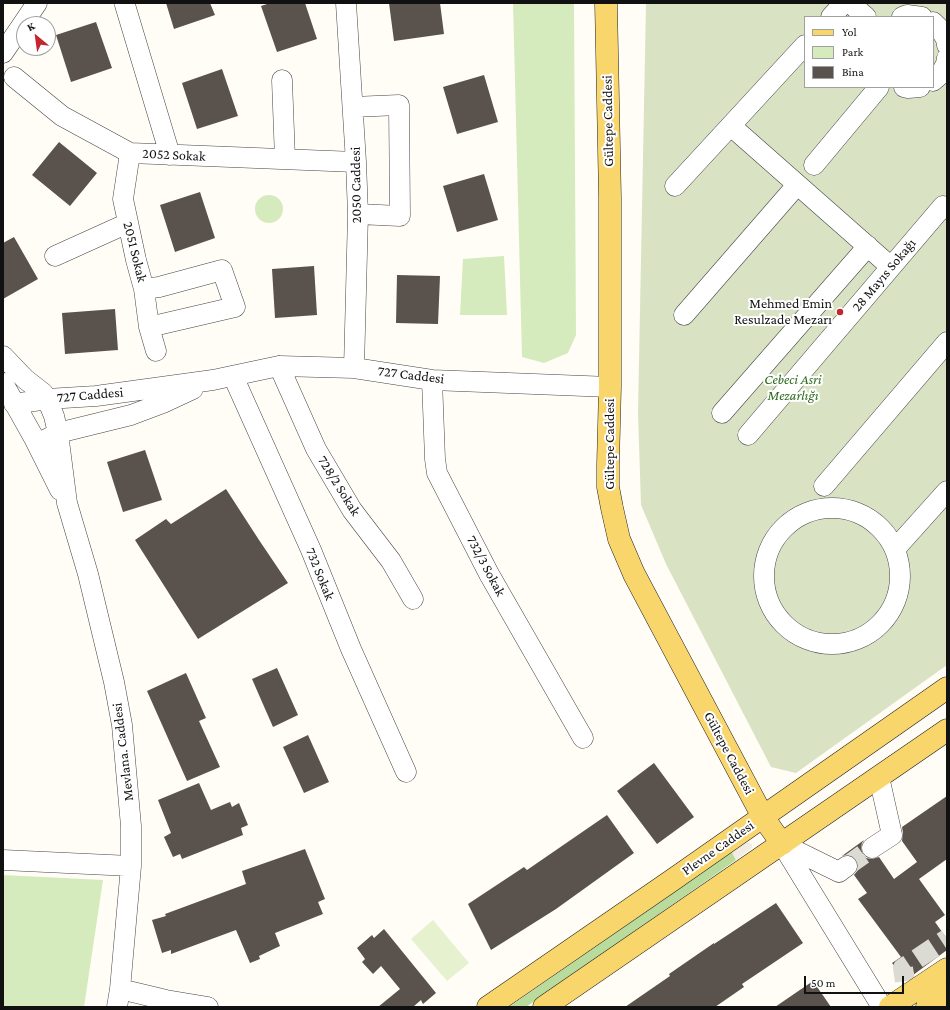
<!DOCTYPE html>
<html>
<head>
<meta charset="utf-8">
<style>
	body { margin:0 }
	#map { position:relative; width:950px; height:1010px; overflow:hidden; background:#fffdf5; font-family:"Crimson Pro",serif }
	canvas { display:block }
	.frame { position:absolute; inset:0; border:4px solid #111; pointer-events:none }
	.legend { position:absolute; left:804px; top:16px; width:130px; height:72px; box-sizing:border-box; background:#fff; border:1px solid #a0a0a0; margin:0; padding:5px 7px; list-style:none; font-size:12px; color:#111 }
	.legend li { display:flex; align-items:center; gap:8px; height:20px }
	.legend b { width:20px; border:1px solid #a0a0a0 }
	.north { position:absolute; left:16px; top:16px; width:40px; height:40px; box-sizing:border-box; background:#fff; border:1px solid #a0a0a0; border-radius:50%; rotate:331deg; font-size:11px; font-weight:700; line-height:16px; text-align:center; color:#111 }
	.north::after { content:''; display:block; margin:auto; width:14px; height:18px; background:#c4262e; clip-path:polygon(50% 0,100% 100%,50% 72%,0 100%) }
	.scale { position:absolute; left:804px; top:976px; width:100px; height:18px; box-sizing:border-box; border:2px solid #111; border-top:0; padding-left:5px; font-size:12px; line-height:14px; white-space:nowrap; color:#111; -webkit-text-stroke:3px #fff; paint-order:stroke }
</style>
</head>
<body>
<div id="map">
<canvas width="950" height="1010"></canvas>
<div class="frame"></div>
<ul class="legend">
<li><b style="height:5px;background:#f9d66b"></b>Yol</li>
<li><b style="height:11px;background:#d5ebbd"></b>Park</li>
<li><b style="height:11px;background:#5a524d"></b>Bina</li>
</ul>
<div class="north">K</div>
<div class="scale">50 m</div>
</div>
<script>
const ctx = document.querySelector('canvas').getContext('2d');
ctx.lineJoin = 'round';
function fillPath(path, color) { ctx.fillStyle = color; ctx.fill(path, 'evenodd'); }
const shape = rows => new Path2D(rows.map(r => 'M' + r).join(''));
function stroke(path, color, width, dash) { ctx.strokeStyle = color; ctx.lineWidth = width; ctx.lineCap = dash ? 'butt' : 'round'; ctx.setLineDash(dash || []); ctx.stroke(path); }
function label(font, color, halo, rows, align = 'center') {
  ctx.font = font + ' "Crimson Pro",serif'; ctx.lineWidth = 4; ctx.setLineDash([]); ctx.textBaseline = 'middle'; ctx.strokeStyle = halo; ctx.fillStyle = color; for (const [text, x, y, turn = 0] of rows) {
    ctx.save(); ctx.translate(x, y); ctx.rotate((+turn || 0) * Math.PI / 180); ctx.textAlign = isNaN(turn) ? turn : align; if (halo) ctx.strokeText(text, 0, 0); ctx.fillText(text, 0, 0); ctx.restore();
  }
}
fillPath(shape([
	[513,3,574,3,576,335,568,353,544,363,522,357],
	'255 209a14 14 0 1 1 28 0a14 14 0 1 1-28 0Z',
	[504,256,507,315,460,315,463,259],
	[3,875,103,880,84,1007,3,1007]
]), '#d5ebbd');
fillPath(shape([
	[732,852,736,860,526,1007,509,1007]
]), '#b9dc9c');
fillPath(shape([
	[646,3,947,3,947,665,796,773,771,767,666,564,641,505,638,413],
	[805,17,933,17,933,87,805,87]
]), '#d9e3c4');
fillPath(shape([
	[433,920,469,963,447,981,411,939]
]), '#e6f2cf');
fillPath(shape([
	[748,842,752,844,752,848,736,860,732,852]
]), '#f1ede2');
fillPath(shape([
	[166,3,210,3,215,15,174,29],
	[270,3,305,3,317,39,277,52,261,6],
	[389,3,440,3,444,34,394,41],
	[96,22,112,68,71,82,56,35],
	[222,69,238,116,197,129,182,83],
	[484,75,498,122,457,134,443,87],
	[59,142,97,173,70,206,32,175],
	[484,174,498,220,457,232,443,186],
	[200,192,215,238,175,252,160,205],
	[14,237,38,279,3,299,3,243],
	[314,266,317,315,275,318,272,269],
	[397,275,440,276,438,324,396,323],
	[115,309,118,350,65,354,62,313],
	[145,450,162,500,123,512,107,462],
	[226,489,259,540,288,583,198,639,135,540,166,519,171,524],
	[277,668,298,715,273,727,252,679],
	[186,673,206,718,199,721,220,767,187,781,147,691],
	[308,735,329,782,304,793,283,747],
	[654,763,694,817,657,844,617,791],
	[199,783,211,810,230,802,232,807,239,803,248,825,241,828,243,835,182,859,180,854,173,857,164,837,171,833,158,800],
	[947,796,947,859,919,879,945,915,935,922,947,939,947,950,905,981,892,963,901,957,858,899,867,893,854,875,858,870,858,864,856,859,851,855,846,855,842,856,864,840,862,843,861,848,863,855,866,858,872,859,879,857,894,879,917,862,902,841,903,833,902,827],
	[607,815,634,853,556,909,491,950,468,904,524,867,527,870],
	[305,849,325,899,318,902,323,914,275,933,280,946,259,956,260,959,250,963,236,930,171,954,171,950,162,953,152,920,166,916,165,914,246,884,242,871],
	[776,903,803,943,742,984,744,987,715,1007,625,1007,670,976,669,974,714,943,714,944],
	[384,929,436,993,423,1004,421,1000,413,1007,378,1007,400,989,381,966,373,974,362,962,365,959,357,948,372,935,374,938],
	[813,981,831,1007,775,1007]
]), '#5a524d');
stroke(shape([
	[847,866,872,848],
	[905,981,903,968,947,939]
]), '#dbdad3', 20, [20, 10]);
const minor = shape([
	[346,3,356,162,358,214,354,368],
	[850,3,866,17],
	[125,5,170,155],
	[831,17,844,3],
	[902,17,907,15,922,17],
	[933,22,940,29,946,39,947,45],
	[3,53,37,3],
	[14,77,62,116,130,153,356,162],
	[282,80,285,159],
	[933,81,940,75,946,64,947,58],
	[904,87,908,88,920,87],
	[353,107,399,105,400,216,358,214],
	[731,126,891,267],
	[130,153,123,199,136,260,144,289,149,327,156,351],
	[814,165,879,87],
	[675,186,805,45],
	[55,256,128,223],
	[144,289,159,287,222,270,235,307,149,327],
	[684,315,797,185],
	[3,356,25,379,43,393,47,399,54,416,58,433,67,503,88,574,114,682,122,725,131,826,131,866,120,989,117,1007],
	[279,366,316,449,352,510,391,561,413,599],
	[233,376,311,550,351,649,406,772],
	[432,380,435,459,437,473,489,574,583,738],
	[3,383,34,438,60,490],
	[14,404,47,399,96,396,213,380,279,366,354,368,432,380,610,387],
	[722,413,868,246],
	[748,435,943,206,947,209],
	[37,444,58,433,131,415,163,403,193,389],
	[824,486,947,342],
	'764 576a68 68 0 1 1 136 0a68 68 0 1 1-136 0Z',
	[895,549,947,491],
	[782,844,882,1007],
	[782,844,839,872,847,866],
	[872,848,892,835,879,777],
	[3,860,131,866],
	[120,989,166,1000,208,1007]
]);
const major = shape([
	[606,3,610,198,610,387,608,464,608,487,612,508,619,539,634,574,763,817,782,844],
	[488,1007,671,881,947,688],
	[544,1007,947,730],
	[890,1007,947,969],
	[927,1007,947,994]
]);
stroke(minor, '#444', 21);
stroke(major, '#222', 23);
stroke(minor, '#fff', 20);
stroke(major, '#f9d66b', 22);
for (const [x, y, r, color] of [
	[840,312,4,"#c4262e"]
]) { const dot = new Path2D(); dot.arc(x, y, r, 0, 2 * Math.PI); ctx.fillStyle = color; ctx.fill(dot); stroke(dot, '#fff', 1.5); }
label('14px', '#111', '#fff', [
	["Gültepe Caddesi",608,121,-91],
	["2052 Sokak",174,155,3],
	["2050 Caddesi",356,185,-91],
	["2051 Sokak",135,252,76],
	["28 Mayıs Sokağı",884,275,-50],
	["727 Caddesi",411,375,7],
	["727 Caddesi",90,395,-5],
	["Gültepe Caddesi",610,444,-90],
	["728/2 Sokak",339,486,58],
	["732/3 Sokak",486,566,62],
	["732 Sokak",320,574,68],
	["Mevlana. Caddesi",123,752,-97],
	["Gültepe Caddesi",729,753,62],
	["Plevne Caddesi",718,848,-35]
]);
label('14px', '#111', '#fff', [
	["Mehmed Emin",832,304],
	["Resulzade Mezarı",832,320]
], 'right');
label('italic 14px', '#2f6b1f', '#fff', [
	["Cebeci Asri",793,380],
	["Mezarlığı",793,396]
]);
</script>
</body>
</html>
